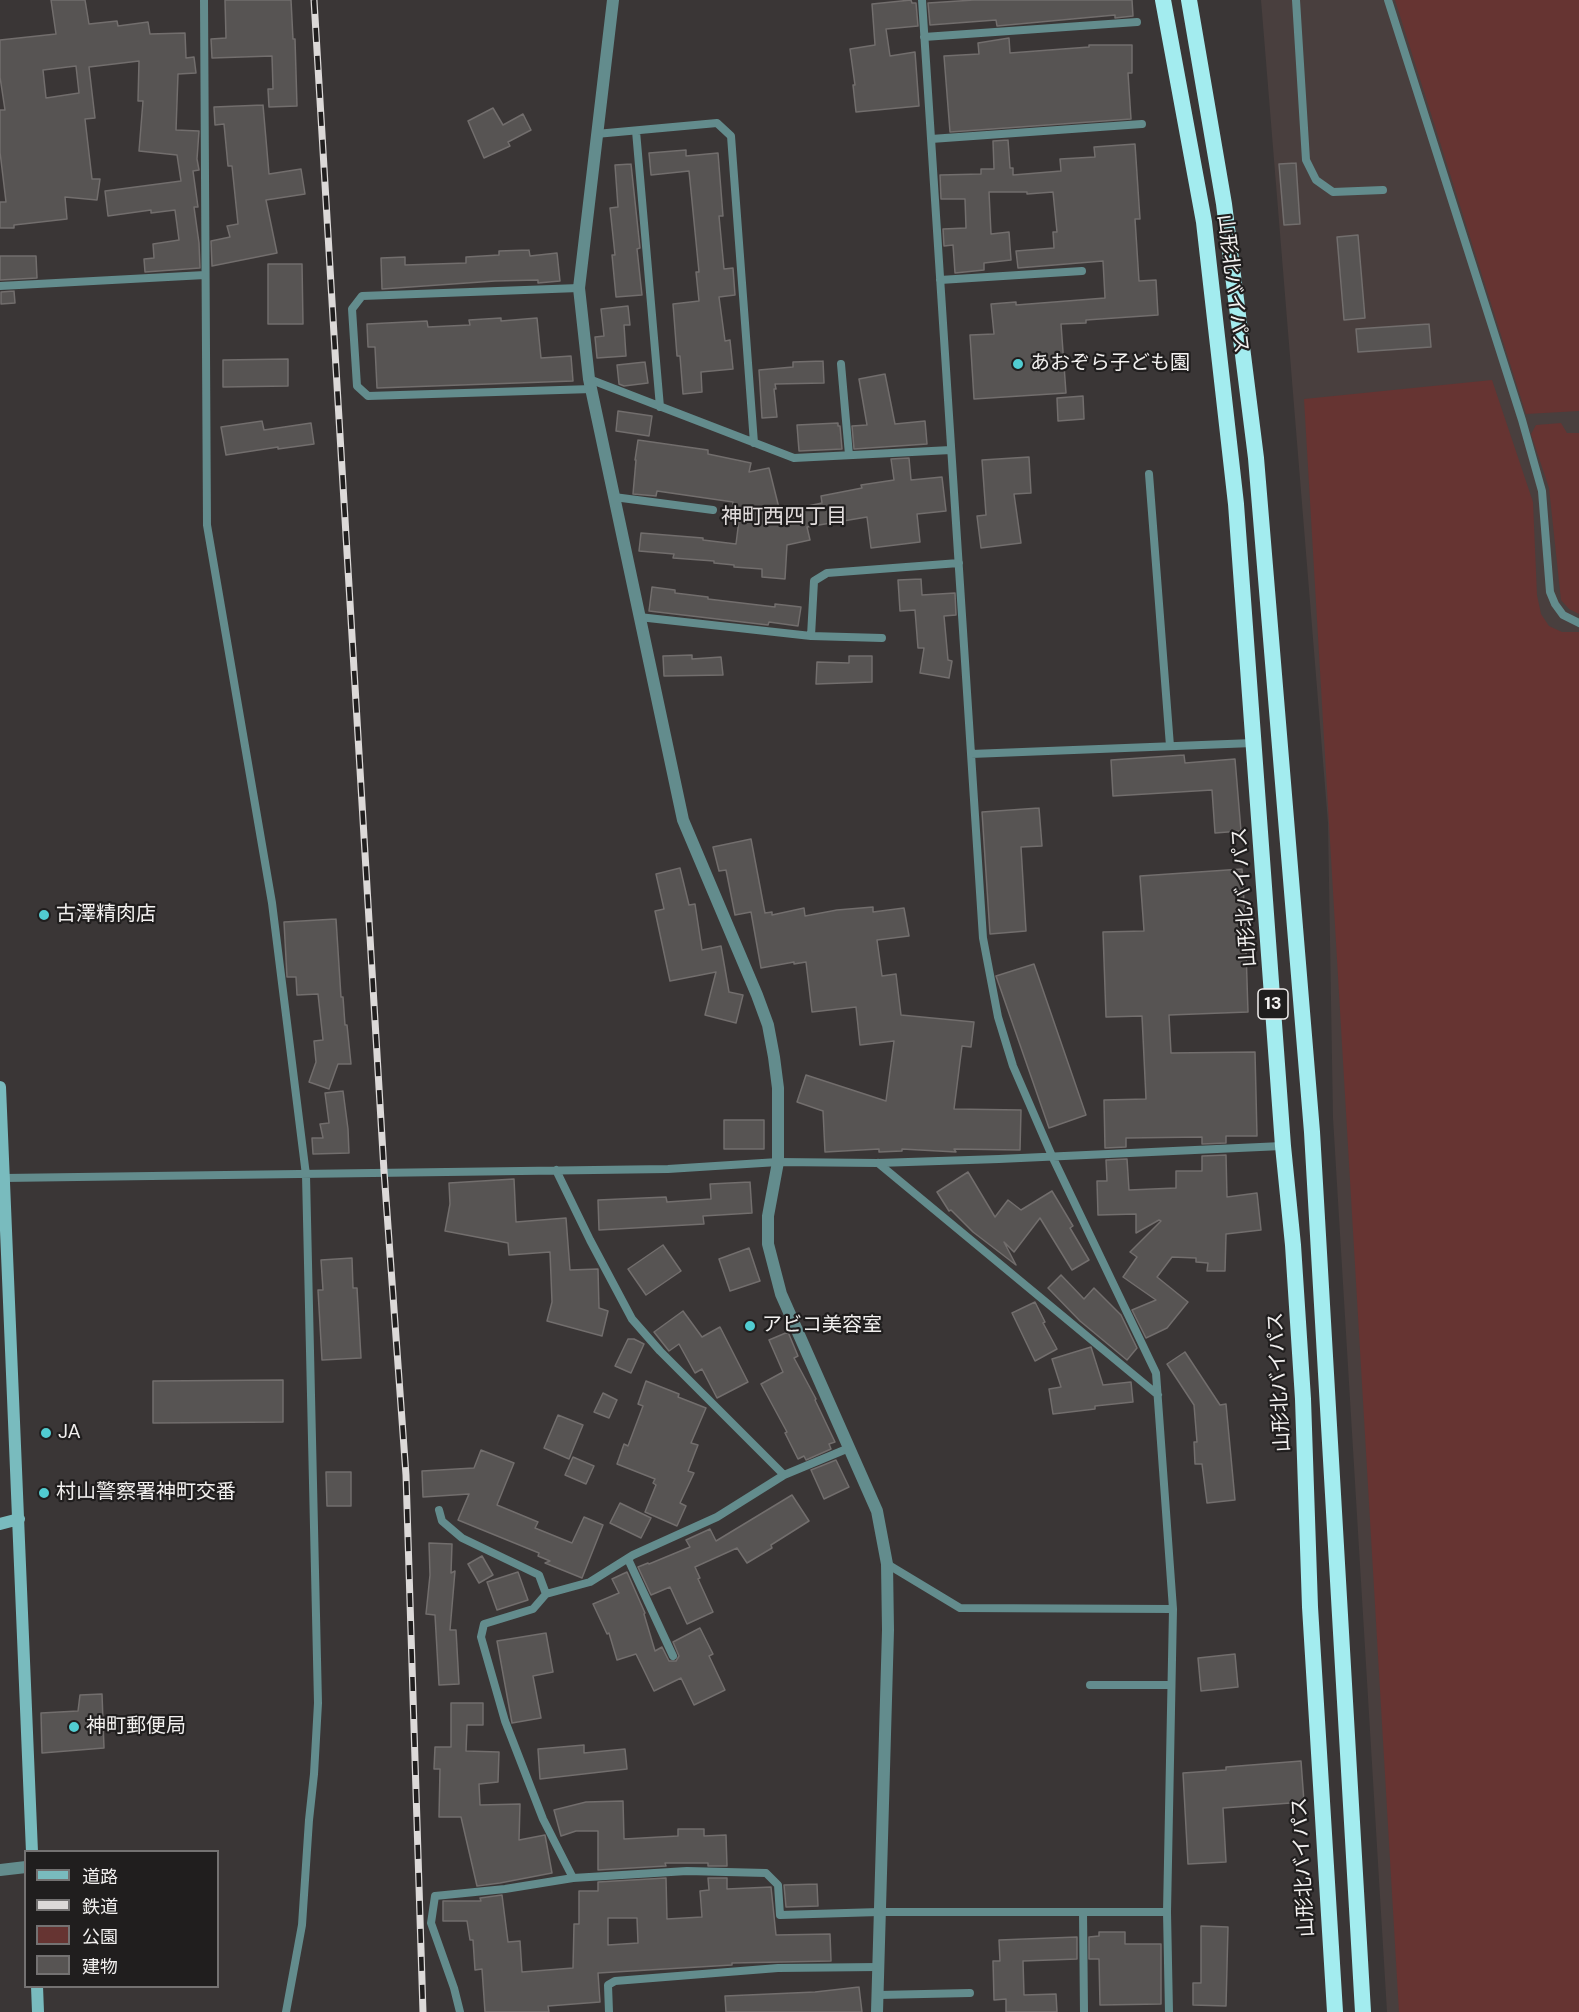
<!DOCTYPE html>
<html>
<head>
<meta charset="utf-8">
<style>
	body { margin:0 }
	#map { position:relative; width:1579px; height:2012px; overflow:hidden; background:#3a3636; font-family:"DM Sans","Noto Sans JP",sans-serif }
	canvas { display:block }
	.legend { position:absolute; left:24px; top:1850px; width:195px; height:138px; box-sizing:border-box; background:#201e1e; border:2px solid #747272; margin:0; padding:8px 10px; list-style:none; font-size:18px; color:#f2f0ef }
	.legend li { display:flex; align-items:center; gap:12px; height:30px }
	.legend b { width:30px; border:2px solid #747272 }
</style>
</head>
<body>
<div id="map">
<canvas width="1579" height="2012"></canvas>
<ul class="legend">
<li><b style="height:8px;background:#79bbbe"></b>道路</li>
<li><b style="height:8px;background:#dcd9d8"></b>鉄道</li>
<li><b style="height:16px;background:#663432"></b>公園</li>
<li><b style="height:16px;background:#575453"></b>建物</li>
</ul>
</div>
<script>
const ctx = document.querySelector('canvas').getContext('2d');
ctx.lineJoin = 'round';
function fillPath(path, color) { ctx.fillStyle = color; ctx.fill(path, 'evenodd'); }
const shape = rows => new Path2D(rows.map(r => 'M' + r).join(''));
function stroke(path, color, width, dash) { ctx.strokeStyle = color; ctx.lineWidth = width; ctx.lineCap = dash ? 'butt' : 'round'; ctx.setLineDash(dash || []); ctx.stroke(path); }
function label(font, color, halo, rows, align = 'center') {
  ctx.font = font + ' "DM Sans","Noto Sans JP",sans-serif'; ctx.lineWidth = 4.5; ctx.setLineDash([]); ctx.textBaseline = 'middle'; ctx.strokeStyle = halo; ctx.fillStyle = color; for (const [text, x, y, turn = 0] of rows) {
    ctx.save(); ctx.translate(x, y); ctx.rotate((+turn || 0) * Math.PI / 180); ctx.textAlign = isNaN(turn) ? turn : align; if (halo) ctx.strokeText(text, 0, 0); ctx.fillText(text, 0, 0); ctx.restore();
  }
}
fillPath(shape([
	[1261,0,1579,0,1579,2012,1387,2012,1333,1118,1328,823]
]), '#493f3e');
fillPath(shape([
	[1395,0,1579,0,1579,411,1526,414],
	[1492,380,1533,502,1537,595,1541,614,1549,626,1562,632,1579,632,1579,2012,1399,2012,1304,399],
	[1561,423,1567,433,1579,433,1579,614,1569,609,1561,600,1549,488,1531,434,1536,425]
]), '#663432');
const building = shape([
	[51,0,85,0,89,24,117,21,118,26,148,22,150,34,185,33,186,58,194,57,196,73,178,74,176,130,199,131,197,159,199,170,193,171,198,207,194,207,199,243,200,268,145,272,144,259,154,258,153,244,179,240,175,210,151,213,151,210,108,216,105,191,181,181,177,155,139,151,143,101,138,101,139,61,89,67,95,118,85,119,92,179,100,179,97,200,65,197,67,219,14,225,14,228,0,228,0,202,6,202,0,152,0,110,5,110,0,77,0,40,56,34,51,0],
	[76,66,79,93,46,98,43,70,76,66],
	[225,0,291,0,293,39,295,39,297,106,269,107,268,89,273,89,272,56,212,58,211,39,226,38,225,0],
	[911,0,912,3,916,3,918,26,886,29,890,56,915,52,919,106,856,112,853,85,855,85,850,49,875,45,872,4,911,0],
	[974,0,1132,0,1133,16,1115,18,1115,15,997,26,996,20,930,25,928,3,974,0],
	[1009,38,1010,53,1089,47,1089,45,1132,45,1132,73,1128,73,1131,119,950,132,944,56,979,54,978,43,1009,38],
	[263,105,269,174,301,169,305,194,266,200,277,253,212,266,211,241,230,237,227,226,238,224,232,166,228,166,224,124,215,125,214,107,263,105],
	[493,108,503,125,523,114,531,130,508,142,510,146,484,158,468,121,493,108],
	[1008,140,1010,168,1013,168,1013,175,1061,171,1060,159,1095,157,1094,147,1135,144,1140,219,1135,219,1139,281,1156,280,1158,315,1086,320,1086,323,1061,324,1066,393,974,399,970,335,994,334,991,304,1016,302,1016,305,1105,298,1103,261,1018,268,1016,251,1054,248,1053,232,1057,232,1053,192,1027,194,1027,192,989,192,991,234,1009,232,1011,260,984,263,984,270,955,273,953,245,944,246,943,229,966,228,965,199,941,199,940,175,981,174,981,169,994,169,993,141,1008,140],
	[686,150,686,156,718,153,723,216,719,216,724,269,733,268,735,295,719,297,725,341,730,340,733,369,701,372,702,392,683,394,680,356,677,356,673,304,699,301,696,272,699,272,689,171,651,175,649,153,686,150],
	[1296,163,1300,224,1284,225,1279,164,1296,163],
	[631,164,640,248,637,249,642,295,616,297,612,255,615,255,610,208,618,207,615,165,631,164],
	[1358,235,1365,318,1344,320,1337,237,1358,235],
	[529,250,530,256,557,253,560,281,538,283,538,280,495,281,382,289,381,258,405,257,405,265,466,263,466,257,499,255,499,251,529,250],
	[0,256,36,256,37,278,0,280,0,256],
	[268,264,302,264,303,324,268,324,268,264],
	[14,291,15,303,1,304,1,292,14,291],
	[628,306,630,325,624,325,626,356,597,358,595,337,604,336,601,309,628,306],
	[501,318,501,321,537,318,541,358,571,356,573,381,377,388,375,347,368,347,367,324,427,321,428,327,470,325,469,320,501,318],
	[1429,324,1431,347,1358,352,1356,329,1429,324],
	[288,359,288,386,223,387,223,360,288,359],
	[823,361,824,383,775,384,776,389,774,389,777,417,762,418,759,370,793,367,793,362,823,361],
	[645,362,648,383,624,386,619,384,617,365,645,362],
	[885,374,895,424,925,421,927,444,854,449,852,426,867,425,859,379,885,374],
	[1083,396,1084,419,1058,421,1057,398,1083,396],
	[618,411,652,416,649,436,616,431,618,411],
	[262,421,264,430,311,423,314,444,278,449,278,447,226,455,221,427,262,421],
	[838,423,838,426,840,426,842,449,799,451,797,425,838,423],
	[638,440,708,450,708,454,751,463,749,472,769,468,780,512,822,503,821,496,862,488,861,485,894,480,891,459,909,458,911,480,942,477,946,511,917,514,920,542,871,548,867,517,807,527,810,540,787,545,785,579,762,577,762,569,734,567,734,565,714,563,714,561,673,558,674,554,639,551,641,533,703,538,703,540,736,544,740,512,732,511,733,502,657,491,656,496,633,494,636,460,635,460,638,440],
	[1029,457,1031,493,1014,494,1021,543,981,548,977,516,986,515,982,460,1029,457],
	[921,579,922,595,955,593,956,615,944,616,948,660,952,661,949,678,920,673,924,648,918,648,915,610,900,611,898,580,921,579],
	[652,587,675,590,675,593,708,597,708,599,775,607,775,604,801,607,798,626,769,622,768,625,649,611,652,587],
	[692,655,692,659,721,657,723,675,664,676,663,656,692,655],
	[849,656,872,656,872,682,816,684,817,662,849,663,849,656],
	[1184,755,1185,763,1235,759,1241,831,1215,833,1212,790,1113,796,1111,760,1184,755],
	[1039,808,1042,846,1021,847,1026,931,990,934,982,812,1039,808],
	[751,839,765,913,772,912,772,915,804,908,805,916,837,910,873,907,873,912,904,908,909,936,877,940,882,976,896,974,901,1015,974,1022,971,1047,962,1046,954,1109,1021,1110,1020,1150,954,1149,956,1152,902,1149,902,1151,879,1152,879,1149,825,1152,823,1111,797,1102,806,1075,886,1101,894,1041,860,1045,856,1007,812,1012,806,962,794,964,794,962,761,968,751,912,735,915,726,870,719,871,713,847,751,839],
	[680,868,689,905,695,904,702,950,721,946,729,992,743,995,736,1023,705,1015,716,972,670,981,655,911,664,909,656,874,680,868],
	[1242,869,1245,918,1248,1012,1169,1015,1171,1053,1255,1052,1257,1136,1226,1136,1226,1143,1202,1144,1202,1137,1126,1138,1126,1147,1105,1148,1104,1100,1146,1099,1142,1016,1106,1017,1103,932,1144,931,1140,876,1242,869],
	[336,919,341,997,343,997,345,1025,347,1025,351,1064,338,1064,329,1089,309,1082,316,1062,314,1041,323,1040,318,994,297,995,296,977,287,977,284,922,336,919],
	[1034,964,1086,1115,1049,1128,996,976,1034,964],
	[343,1091,348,1129,349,1153,313,1154,312,1138,323,1138,320,1124,329,1123,325,1093,343,1091],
	[724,1120,764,1120,764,1149,724,1149,724,1120],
	[1226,1155,1227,1197,1257,1193,1261,1230,1226,1234,1225,1271,1207,1271,1208,1263,1196,1262,1196,1258,1172,1257,1157,1277,1188,1302,1167,1328,1146,1338,1132,1310,1156,1300,1123,1277,1137,1257,1130,1252,1161,1221,1159,1220,1136,1233,1136,1214,1098,1215,1097,1181,1107,1181,1106,1160,1127,1159,1129,1190,1176,1188,1176,1171,1202,1171,1202,1156,1226,1155],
	[968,1172,995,1217,1008,1200,1021,1210,1052,1191,1073,1226,1070,1228,1089,1260,1072,1270,1040,1218,1014,1252,1004,1242,1016,1265,973,1232,951,1210,949,1211,937,1192,968,1172],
	[514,1179,516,1222,566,1218,570,1270,598,1269,599,1308,608,1311,602,1336,547,1321,552,1302,550,1252,509,1255,508,1243,445,1231,450,1204,449,1183,514,1179],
	[750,1182,752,1213,703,1216,704,1224,599,1230,598,1200,666,1197,667,1202,711,1199,710,1184,750,1182],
	[663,1245,681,1271,646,1295,628,1269,663,1245],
	[749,1248,760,1281,730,1291,719,1259,749,1248],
	[352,1258,353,1288,357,1288,361,1358,322,1360,318,1290,323,1290,321,1260,352,1258],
	[1061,1275,1084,1299,1094,1288,1121,1315,1137,1348,1127,1360,1080,1321,1048,1288,1061,1275],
	[1035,1302,1045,1322,1043,1323,1057,1349,1035,1361,1012,1313,1035,1302],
	[683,1311,702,1337,720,1327,748,1382,717,1398,702,1369,695,1373,679,1344,669,1351,654,1332,683,1311],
	[788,1332,798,1356,794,1358,816,1399,815,1400,835,1442,829,1444,831,1449,806,1460,804,1456,798,1459,785,1433,787,1432,761,1384,783,1372,769,1340,788,1332],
	[628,1339,634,1339,644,1344,631,1373,615,1366,628,1339],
	[1091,1347,1103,1385,1131,1382,1133,1402,1095,1406,1095,1409,1053,1414,1049,1389,1061,1387,1052,1359,1091,1347],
	[1185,1352,1220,1405,1226,1404,1235,1500,1207,1503,1202,1464,1195,1464,1194,1442,1197,1442,1194,1405,1167,1364,1185,1352],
	[283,1380,283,1422,153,1423,153,1381,283,1380],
	[646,1381,679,1394,678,1397,706,1408,691,1443,698,1445,688,1471,694,1473,680,1503,686,1506,677,1526,645,1512,656,1485,653,1483,655,1479,617,1464,624,1444,628,1446,643,1406,638,1404,646,1381],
	[603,1393,617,1400,609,1418,594,1412,603,1393],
	[558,1415,583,1425,569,1459,544,1448,558,1415],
	[481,1450,514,1463,497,1505,538,1522,535,1528,572,1543,584,1517,603,1525,582,1578,545,1563,550,1561,538,1556,539,1553,458,1520,469,1494,423,1497,422,1471,474,1468,481,1450],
	[573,1457,594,1466,586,1484,565,1475,573,1457],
	[836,1460,849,1487,824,1499,811,1470,836,1460],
	[326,1472,351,1472,351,1506,327,1506,326,1472],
	[792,1495,809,1521,771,1545,772,1548,747,1563,737,1548,695,1567,700,1578,698,1579,713,1612,687,1624,670,1587,651,1595,638,1567,648,1563,649,1564,690,1547,686,1540,710,1529,716,1541,792,1495],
	[620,1503,651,1518,641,1538,610,1523,620,1503],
	[429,1543,452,1544,451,1573,455,1571,450,1630,456,1630,459,1684,439,1685,435,1615,426,1614,430,1575,429,1543],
	[482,1556,493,1575,479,1583,468,1564,482,1556],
	[518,1572,528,1600,497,1610,487,1582,518,1572],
	[627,1572,645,1613,644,1614,655,1651,662,1647,669,1661,676,1661,679,1656,673,1642,700,1628,713,1654,709,1656,725,1690,694,1705,681,1678,654,1691,636,1654,617,1660,609,1633,607,1634,593,1604,619,1593,612,1579,627,1572],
	[546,1633,553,1672,533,1676,541,1718,512,1723,497,1641,546,1633],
	[1235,1654,1238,1687,1201,1691,1198,1658,1235,1654],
	[102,1694,104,1748,42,1753,41,1713,78,1711,80,1695,102,1694],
	[451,1703,483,1703,483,1725,467,1725,466,1751,499,1752,498,1782,479,1784,480,1805,520,1804,519,1840,545,1835,552,1873,500,1883,477,1886,461,1817,439,1817,440,1769,434,1769,435,1747,451,1747,451,1703],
	[584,1745,584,1753,625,1749,627,1769,540,1779,538,1749,584,1745],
	[1301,1761,1304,1802,1223,1808,1226,1862,1188,1864,1183,1773,1226,1770,1226,1767,1301,1761],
	[623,1801,624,1839,678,1836,678,1829,704,1829,704,1836,726,1835,727,1866,708,1866,708,1863,665,1863,666,1866,598,1870,598,1831,576,1831,561,1836,554,1810,586,1802,623,1801],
	[666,1878,667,1919,702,1917,700,1891,709,1890,708,1878,727,1878,727,1889,771,1887,776,1935,830,1934,831,1961,732,1963,732,1965,598,1973,600,2002,548,2006,549,2012,485,2012,482,1969,475,1970,473,1940,470,1940,467,1921,443,1921,443,1901,481,1901,480,1898,502,1895,508,1942,520,1941,522,1972,573,1968,574,1924,579,1924,579,1891,598,1891,598,1882,666,1878],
	[608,1918,637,1918,638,1943,608,1945,608,1918],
	[817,1884,818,1906,786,1907,784,1885,817,1884],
	[1201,1926,1228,1927,1226,2006,1193,2005,1193,1983,1201,1983,1201,1926],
	[1099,1932,1125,1932,1125,1944,1161,1944,1161,2004,1100,2005,1099,1959,1089,1959,1089,1937,1099,1936,1099,1932],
	[1077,1937,1077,1959,1023,1961,1024,1995,1056,1994,1057,2012,1006,2012,1006,1999,994,2000,993,1961,1000,1961,999,1940,1077,1937],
	[859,1987,862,2012,726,2012,725,1996,815,1992,859,1987]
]);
fillPath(building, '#575453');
stroke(building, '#726e6d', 1.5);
stroke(shape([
	[204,0,207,525,272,903,306,1175,318,1703,314,1774,309,1820,302,1925,286,2012],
	[1296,0,1306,160,1316,180,1333,192,1383,190],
	[1388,0,1522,420,1542,491,1550,592,1555,604,1563,615,1579,623],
	[924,37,1137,22],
	[636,131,660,407],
	[596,134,717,123,731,136,754,443],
	[931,139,1142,124],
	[940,280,1082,271],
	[0,286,205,275],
	[579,288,362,296,352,309,357,386,368,396,592,389],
	[841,364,849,455],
	[589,379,794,458,951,450],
	[1149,474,1170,746],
	[614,497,713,510],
	[639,617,811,636,882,638],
	[811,636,814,581,827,573,959,563],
	[971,754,1253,743],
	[878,1163,1158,1395],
	[556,1170,590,1240,632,1319,660,1351,784,1475],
	[4,1178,668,1169,778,1162,878,1163,999,1159,1282,1146],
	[849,1448,784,1475,717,1517,633,1555,590,1582,546,1594,533,1609,484,1624,481,1637,505,1721,543,1819,573,1878,687,1871,766,1873,778,1885,780,1915,879,1912,1167,1912],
	[439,1510,442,1521,462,1538,539,1575,546,1594],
	[628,1559,673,1656],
	[887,1564,960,1608,1173,1609,1156,1373,1052,1156,1013,1066,998,1017,983,938,922,0],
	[1090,1685,1171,1685],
	[1083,1912,1084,2012],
	[878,1995,970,1993],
	[460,2012,454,1988,431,1923,435,1896,505,1889,573,1878],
	[609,2012,608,1985,615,1981,778,1968,878,1967],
	[1169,2012,1167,1912,1173,1609]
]), '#638c8d', 8);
stroke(shape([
	[613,0,579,288,589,379,683,820,757,995,768,1025,774,1057,778,1088,778,1162,768,1216,768,1244,781,1294,877,1511,887,1564,888,1630,877,2012],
	[0,1870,26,1867]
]), '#638c8d', 12);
stroke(shape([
	[0,1087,32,1852],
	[0,1524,19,1519],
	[37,1986,38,2012]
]), '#79bbbe', 12);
stroke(shape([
	[1163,0,1204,222,1236,504,1283,1146,1293,1245,1303,1399,1310,1607,1335,2012],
	[1189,0,1224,204,1256,458,1312,1132,1363,2012]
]), '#a3ecef', 16);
const rail = shape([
	[314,0,384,1171,406,1475,423,2012]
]);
stroke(rail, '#dcd9d8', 7);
stroke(rail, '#201e1e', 4.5, [14]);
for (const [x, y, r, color] of [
	[1018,364,6,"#51ccd1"],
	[44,915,6,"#51ccd1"],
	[750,1326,6,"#51ccd1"],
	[46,1433,6,"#51ccd1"],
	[44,1493,6,"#51ccd1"],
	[74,1727,6,"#51ccd1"]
]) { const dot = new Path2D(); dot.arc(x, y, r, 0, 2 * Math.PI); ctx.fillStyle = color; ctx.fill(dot); stroke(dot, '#201e1e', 2); }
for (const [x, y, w] of [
	[1273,1004,30]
]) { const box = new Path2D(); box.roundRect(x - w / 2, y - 15, w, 30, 4.5); ctx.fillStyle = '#201e1e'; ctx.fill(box); stroke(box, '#f2f0ef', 1.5); }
label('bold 18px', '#f2f0ef', null, [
	["13",1273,1004]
]);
label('20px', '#f2f0ef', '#201e1e', [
	["山形北バイパス",1232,284,83],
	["山形北バイパス",1245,897,-94],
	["山形北バイパス",1280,1382,-93],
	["山形北バイパス",1304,1867,-93]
]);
label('20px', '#f2f0ef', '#201e1e', [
	["あおぞら子ども園",1030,364],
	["古澤精肉店",56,915],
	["アビコ美容室",762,1326],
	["JA",58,1433],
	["村山警察署神町交番",56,1493],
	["神町郵便局",86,1727]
], 'left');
label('21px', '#e3dede', '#201e1e', [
	["神町西四丁目",784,517]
]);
</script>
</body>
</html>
